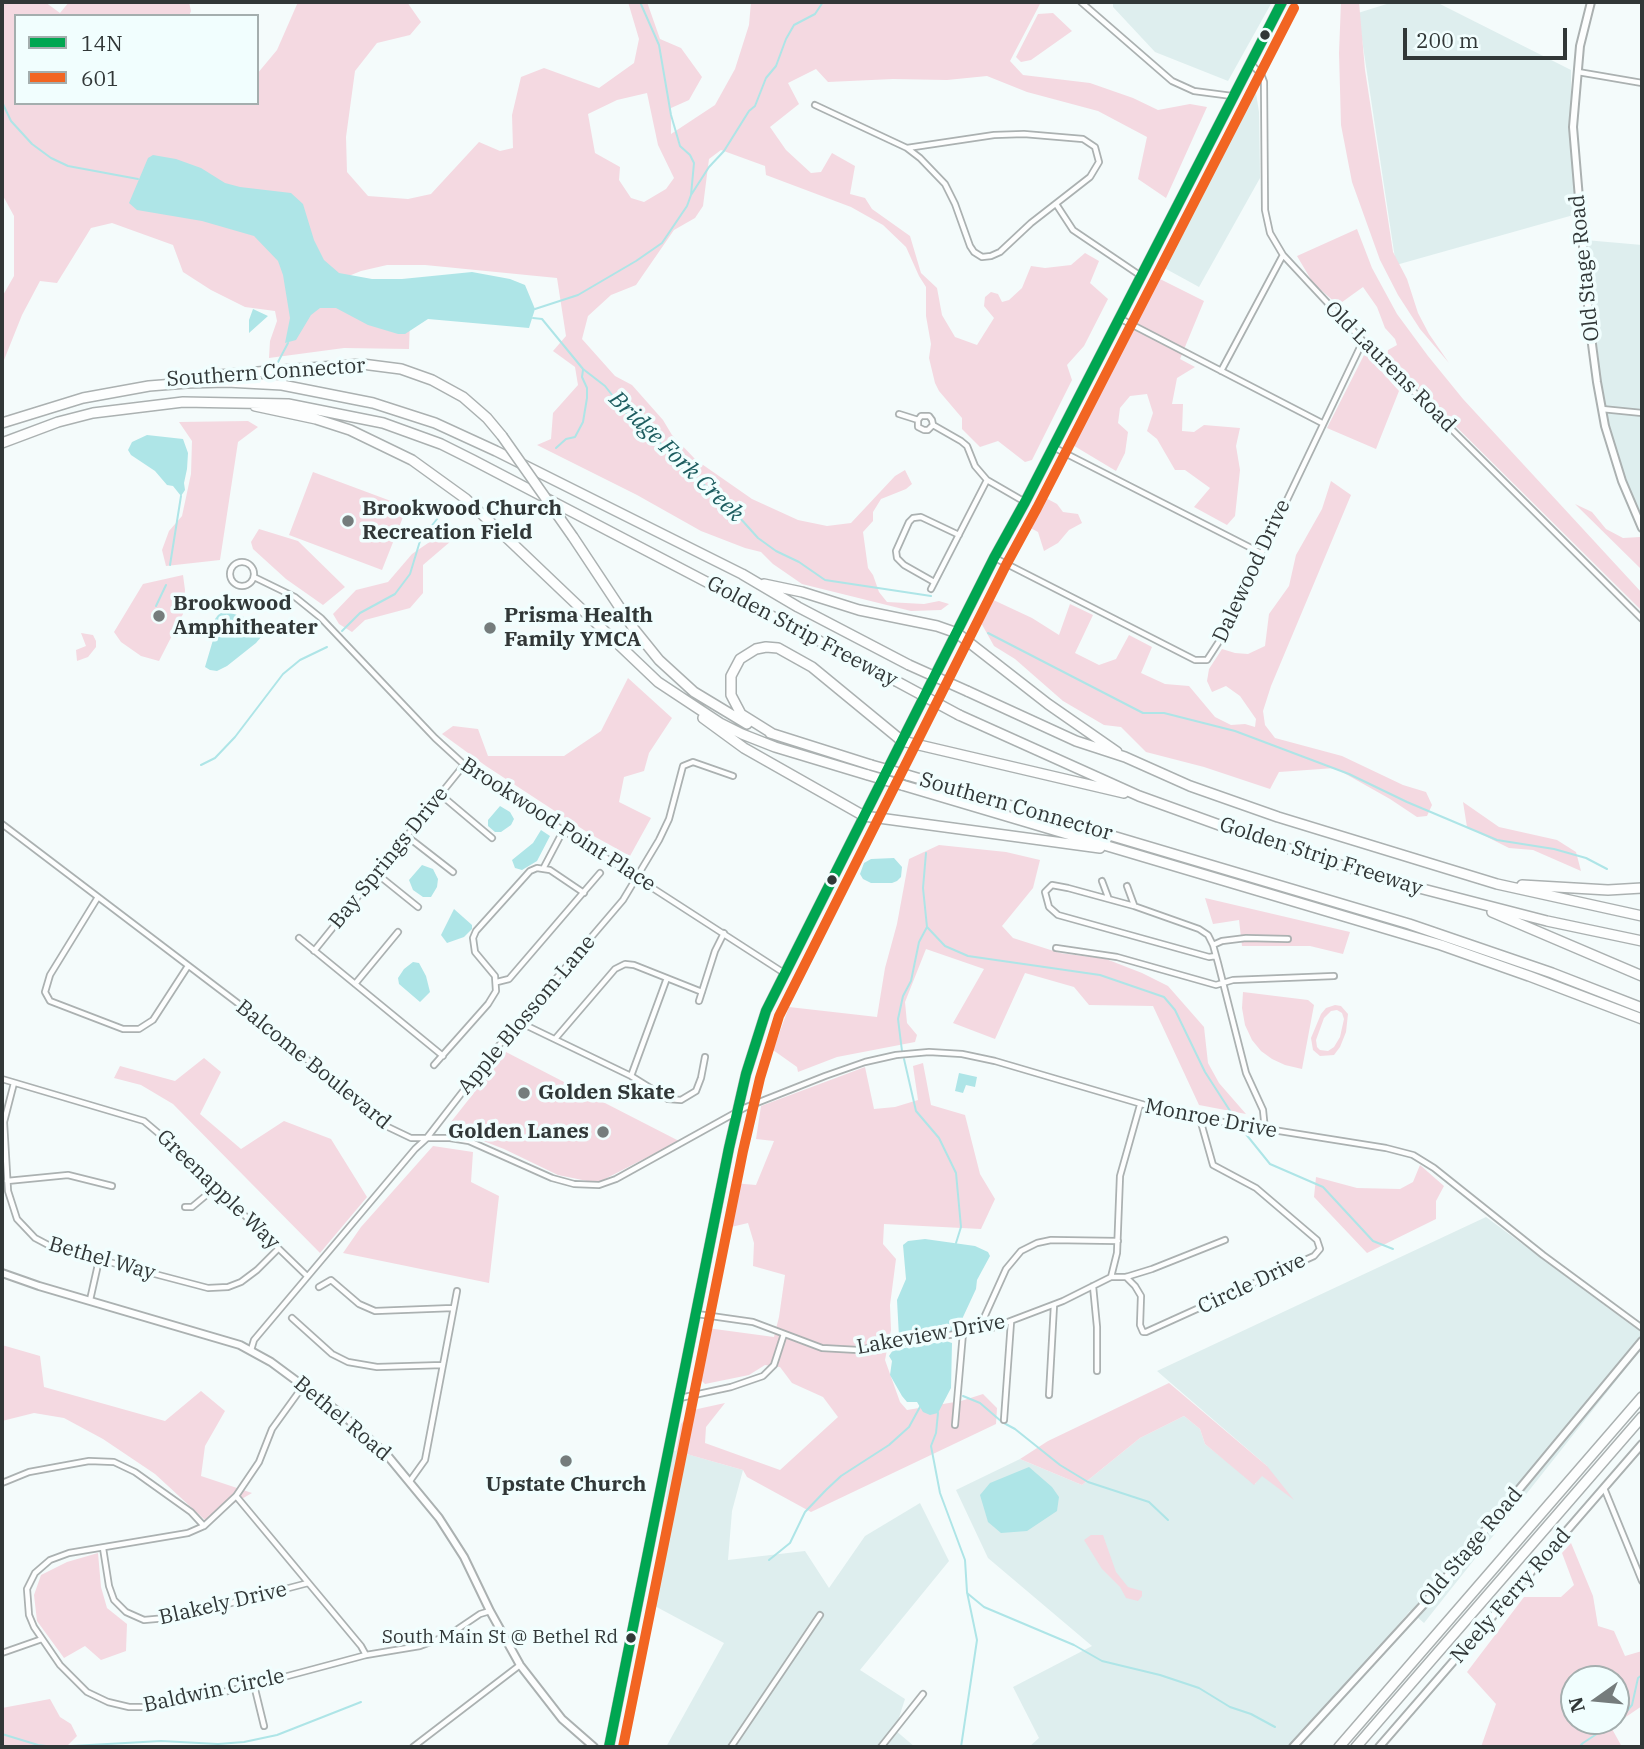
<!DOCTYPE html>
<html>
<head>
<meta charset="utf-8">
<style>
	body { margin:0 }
	#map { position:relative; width:1644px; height:1749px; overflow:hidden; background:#f4fbfb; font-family:"IBM Plex Serif",serif }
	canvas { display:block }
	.frame { position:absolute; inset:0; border:4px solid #313737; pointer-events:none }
	.legend { position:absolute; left:14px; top:14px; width:245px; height:91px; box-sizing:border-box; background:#f1fefe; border:2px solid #a4aeae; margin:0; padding:9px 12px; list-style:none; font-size:21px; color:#313737 }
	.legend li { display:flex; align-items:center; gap:14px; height:35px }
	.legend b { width:35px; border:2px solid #a4aeae }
	.north { position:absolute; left:1560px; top:1665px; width:70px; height:70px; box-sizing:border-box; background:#f1fefe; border:2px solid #a4aeae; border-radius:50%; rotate:255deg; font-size:19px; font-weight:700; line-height:28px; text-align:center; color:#313737 }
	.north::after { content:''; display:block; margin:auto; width:24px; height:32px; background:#757c7c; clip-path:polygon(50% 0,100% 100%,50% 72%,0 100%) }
	.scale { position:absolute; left:1403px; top:28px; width:164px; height:32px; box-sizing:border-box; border:4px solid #313737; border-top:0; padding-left:9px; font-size:21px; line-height:24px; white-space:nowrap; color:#313737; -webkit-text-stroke:5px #f1fefe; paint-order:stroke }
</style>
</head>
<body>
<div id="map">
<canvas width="1644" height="1749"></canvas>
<div class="frame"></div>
<ul class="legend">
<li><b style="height:9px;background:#00a651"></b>14N</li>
<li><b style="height:9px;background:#f26522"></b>601</li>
</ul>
<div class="north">N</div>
<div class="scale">200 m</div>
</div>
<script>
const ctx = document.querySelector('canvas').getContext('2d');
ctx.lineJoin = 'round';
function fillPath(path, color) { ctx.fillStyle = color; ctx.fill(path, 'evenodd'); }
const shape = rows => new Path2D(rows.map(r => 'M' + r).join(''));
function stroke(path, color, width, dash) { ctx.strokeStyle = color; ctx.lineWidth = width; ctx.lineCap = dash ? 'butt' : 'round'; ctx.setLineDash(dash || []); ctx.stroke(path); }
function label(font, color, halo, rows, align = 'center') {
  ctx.font = font + ' "IBM Plex Serif",serif'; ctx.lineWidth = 7; ctx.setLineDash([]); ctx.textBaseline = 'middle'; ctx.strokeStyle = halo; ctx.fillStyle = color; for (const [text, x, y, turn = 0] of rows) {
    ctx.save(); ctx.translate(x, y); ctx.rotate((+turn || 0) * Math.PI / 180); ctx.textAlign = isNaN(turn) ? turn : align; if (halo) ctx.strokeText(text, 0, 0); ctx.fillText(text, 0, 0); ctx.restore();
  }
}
fillPath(shape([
	[1113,2,1272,2,1228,81,1155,52,1113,7],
	[1393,2,1436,2,1571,70,1571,120,1577,214,1396,265,1358,13],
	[1254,80,1259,112,1260,178,1199,287,1157,264,1213,154],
	[1585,240,1642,245,1642,519,1613,450,1604,407],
	[1486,1217,1642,1333,1642,1348,1424,1623,1410,1611,1293,1747,1029,1747,1039,1738,1013,1687,1092,1646,988,1558,956,1490,1020,1459,1082,1485,1140,1438,1184,1416,1200,1429,1205,1444,1255,1484,1267,1466,1157,1371],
	[673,1450,743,1470,732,1511,728,1560,805,1551,829,1588,865,1536,920,1503,949,1561,860,1670,905,1699,895,1730,915,1747,666,1747,724,1643,651,1604]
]), '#deeeee');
fillPath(shape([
	[2,2,45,2,60,13,69,2,189,2,191,11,189,16,16,16,16,103,257,103,257,74,277,50,298,2,407,2,421,22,410,35,377,43,355,71,346,137,347,172,368,196,408,199,431,194,479,142,500,151,513,148,512,115,521,77,544,68,599,88,634,63,639,39,628,2,647,2,660,39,681,48,702,77,689,100,671,108,671,134,715,105,735,69,749,25,751,2,1041,2,1010,61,1023,75,1090,83,1133,98,1158,110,1190,104,1207,107,1166,198,1138,179,1147,137,1098,111,1027,92,987,76,947,80,893,79,828,82,816,69,788,83,799,104,770,127,786,150,811,173,821,172,832,153,855,166,850,194,865,198,872,209,910,236,921,273,937,288,942,315,955,337,977,345,994,318,984,306,985,297,991,292,998,294,1002,302,1009,300,1022,288,1031,266,1045,268,1071,265,1085,253,1099,261,1090,283,1108,299,1084,346,1067,365,1072,380,1032,460,1025,462,998,441,980,447,962,429,962,418,939,391,935,383,929,358,931,344,926,316,926,287,919,276,906,247,883,225,851,207,766,175,765,166,721,150,709,159,703,206,695,218,674,230,636,285,611,295,588,316,582,339,615,376,632,385,663,420,672,435,696,460,752,499,798,520,827,526,851,523,895,476,905,470,912,484,906,489,881,499,873,512,873,521,863,532,868,568,873,575,879,592,887,602,924,604,939,601,949,604,941,610,911,611,802,584,773,564,761,552,745,548,701,531,637,495,537,445,551,439,553,413,578,385,575,367,553,351,566,336,557,278,425,265,387,265,361,271,346,277,410,319,409,349,344,348,269,358,270,341,277,321,275,311,245,307,211,290,183,272,173,245,112,223,91,228,57,283,40,281,22,315,2,365,2,297,14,276,14,216,2,194],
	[647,93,658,145,674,178,666,189,644,202,631,198,619,180,620,167,595,153,588,114,617,100],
	[1341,2,1359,2,1365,70,1393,252,1407,279,1418,313,1429,334,1449,363,1420,329,1398,295,1380,260,1352,182,1341,125,1339,53],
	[1053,13,1072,31,1031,60,1021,62,1016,57,1038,14],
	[1357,229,1372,268,1397,314,1428,356,1463,399,1642,593,1642,611,1387,358,1388,350,1397,345,1395,339,1385,328,1377,307,1363,287,1338,305,1313,283,1297,256],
	[1154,276,1204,301,1180,359,1195,367,1177,378,1172,404,1183,404,1182,431,1194,432,1204,425,1240,428,1236,446,1240,470,1235,516,1227,525,1194,507,1210,488,1185,470,1175,470,1157,439,1147,431,1153,413,1147,394,1130,396,1120,408,1118,423,1128,432,1125,453,1116,471,1066,441],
	[1365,353,1399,391,1376,449,1327,428],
	[248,421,258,427,238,442,220,560,166,566,162,550,169,531,182,516,191,474,192,441,179,422],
	[313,472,407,507,382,570,289,535],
	[1331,481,1351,495,1271,686,1263,711,1265,725,1275,738,1342,756,1403,785,1426,792,1432,805,1427,816,1417,817,1390,799,1335,768,1279,772,1270,789,1204,767,1146,752,1121,727,1104,725,1063,701,1015,659,994,646,980,621,980,610,987,597,1032,618,1059,635,1070,604,1093,615,1075,653,1099,665,1116,659,1129,635,1152,647,1141,673,1165,684,1189,686,1215,717,1231,725,1245,724,1255,727,1256,719,1240,696,1226,686,1212,692,1207,681,1209,669,1222,649,1235,653,1248,654,1265,646,1269,614,1289,586,1296,555,1322,509],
	[1042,496,1057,504,1063,512,1078,514,1082,523,1069,530,1058,543,1044,551,1038,532,1025,525],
	[1575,504,1592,512,1606,529,1623,538,1640,537,1642,542,1642,570],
	[450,528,458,535,423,565,423,593,410,608,365,620,352,632,339,624,333,614,356,590,388,582,412,554],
	[259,529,298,541,345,587,323,605,286,579,253,549,251,542],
	[183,575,185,590,183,614,159,661,141,656,121,642,114,632,143,584],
	[81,633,93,635,96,641,96,647,88,657,77,661,76,650,86,646],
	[628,678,672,718,649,753,644,771,624,777,619,802,651,818,630,856,590,834,486,766,442,734,453,726,478,729,488,756,564,756,601,731],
	[1463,802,1499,827,1557,840,1576,852,1581,871,1533,850,1509,848,1467,827],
	[939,845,1006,852,1040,860,1033,888,1002,926,1013,938,1060,953,1106,959,1142,973,1168,986,1204,1027,1208,1063,1219,1083,1246,1114,1199,1105,1153,1006,1089,1005,1074,987,1025,973,995,1039,953,1023,984,969,926,949,905,1002,907,1023,917,1035,915,1042,837,1057,798,1072,797,1067,773,1050,789,1007,877,1017,885,968,897,924,909,859],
	[1205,898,1350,932,1343,954,1310,946,1242,946,1239,920,1213,924],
	[1243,992,1308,1000,1314,1005,1302,1069,1285,1065,1272,1059,1261,1051,1252,1040,1245,1025,1242,1008],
	[1335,1005,1341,1006,1348,1014,1346,1032,1340,1047,1334,1055,1320,1056,1313,1050,1311,1038,1321,1014,1326,1008],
	[1337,1010,1342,1013,1344,1019,1340,1037,1334,1047,1328,1051,1320,1050,1317,1047,1316,1040,1324,1018,1331,1011],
	[506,1052,564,1082,679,1141,597,1183,558,1175,504,1149,447,1127],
	[204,1058,221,1072,200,1114,241,1149,284,1121,331,1139,367,1197,320,1253,173,1104,141,1085,114,1078,120,1066,175,1081],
	[923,1063,931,1105,965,1115,980,1174,995,1199,981,1229,884,1224,883,1244,896,1259,890,1305,891,1330,885,1360,900,1402,907,1410,961,1401,983,1394,997,1408,996,1424,811,1512,747,1477,743,1470,676,1451,681,1424,693,1410,725,1403,706,1427,705,1443,780,1470,838,1417,823,1397,792,1383,780,1367,765,1365,749,1375,705,1384,695,1374,707,1328,774,1337,779,1317,785,1275,753,1266,754,1243,748,1223,727,1228,733,1183,756,1185,774,1141,756,1139,761,1106,865,1067,874,1109,895,1107,918,1100,913,1066],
	[433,1146,473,1152,471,1182,499,1196,489,1283,343,1253,361,1227],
	[1420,1165,1444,1186,1436,1201,1436,1219,1367,1253,1314,1197,1316,1177,1357,1188,1400,1189,1413,1182],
	[2,1345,40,1356,44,1387,165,1421,201,1391,225,1411,205,1446,201,1476,252,1493,205,1520,155,1474,103,1439,64,1418,34,1413,2,1421],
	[1169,1383,1267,1466,1294,1500,1262,1476,1254,1485,1205,1444,1200,1429,1184,1416,1140,1438,1082,1485,1020,1459,1048,1441],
	[1091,1535,1103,1535,1116,1572,1128,1587,1142,1591,1142,1596,1138,1601,1126,1598,1120,1587,1102,1569,1084,1540],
	[1571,1543,1593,1596,1598,1626,1614,1631,1625,1656,1642,1651,1642,1706,1611,1727,1622,1747,1481,1747,1496,1704,1467,1672,1524,1597,1561,1597,1574,1585,1562,1553],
	[1574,1679,1616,1679,1616,1721,1574,1721],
	[98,1553,101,1587,107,1608,127,1624,126,1651,101,1660,85,1646,64,1658,37,1621,34,1595,41,1575,67,1562],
	[50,1699,60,1717,71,1724,77,1736,66,1747,2,1747,2,1708]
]), '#f4d9e1');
fillPath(shape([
	[153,155,176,159,201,168,225,183,240,187,291,193,303,204,314,240,324,260,339,273,372,279,402,279,472,272,510,279,525,285,535,309,529,328,428,319,405,334,398,334,368,325,336,308,320,308,311,315,296,340,285,343,290,318,283,275,278,261,254,236,202,221,137,210,129,203,148,158],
	[253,309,268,316,249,333,249,320],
	[147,435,183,439,188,453,187,469,184,483,185,490,181,496,173,486,167,485,155,471,131,455,128,450,132,442],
	[224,611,254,620,262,630,261,637,256,643,227,666,217,671,210,670,205,667,213,640,215,619,218,615],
	[500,806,510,812,514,819,511,825,501,832,495,832,488,826,488,820],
	[541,830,550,836,537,861,522,870,515,868,512,860,533,843],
	[894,858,902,867,901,877,897,881,892,883,871,883,863,879,860,874,864,863,871,859],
	[422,865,433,869,438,879,437,887,431,897,423,897,413,890,409,880],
	[454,909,472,925,472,929,464,937,447,943,441,935],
	[413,962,419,963,426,976,430,992,420,1002,399,984,398,978,404,969],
	[959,1073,977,1077,975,1087,966,1085,963,1093,955,1091],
	[925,1239,975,1246,988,1252,990,1256,977,1280,976,1289,957,1330,903,1339,899,1337,897,1300,906,1279,903,1245,908,1241],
	[946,1341,952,1343,951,1388,938,1413,930,1415,923,1412,917,1402,907,1402,902,1396,890,1375,892,1361,889,1356,893,1350],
	[1029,1467,1052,1487,1059,1497,1057,1511,1027,1531,1001,1533,988,1522,980,1495,990,1483]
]), '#aee5e7');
stroke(shape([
	[2,102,11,121,32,144,51,158,68,166,138,179],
	[691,195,709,167,724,151,749,111,755,106,766,78,776,66,786,39,794,25,815,14,823,2],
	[535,309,578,295,636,261,662,243,687,206,691,195,694,163,690,155,680,146,671,115,659,45,640,2],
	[533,318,542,319,583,369,605,386,627,414,641,429,658,440,675,463,722,498,758,538,776,551,799,562,825,580,931,596],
	[278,362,288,343],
	[556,448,566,439,575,437,583,422,587,398,587,388,582,377,583,370],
	[502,508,508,505],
	[170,565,181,496],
	[156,606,166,585],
	[342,631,360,613,395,594,410,574,420,541,437,519],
	[988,633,1143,713,1164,713,1235,731,1349,774,1407,802,1497,840,1554,849,1586,858,1607,869],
	[201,765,215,758,235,737,283,674,300,660,327,647],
	[927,927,945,946,968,956,1100,975,1164,997,1175,1010,1205,1072,1234,1117],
	[902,1051,898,1019,903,996,911,981,919,942,927,927,923,888,926,853],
	[904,1059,916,1111,939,1138,956,1173,961,1227,956,1243],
	[1245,1133,1270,1164,1323,1187,1373,1241,1393,1249],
	[963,1396,980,1403,1002,1422,1015,1429,1060,1465,1088,1482,1149,1502,1168,1520],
	[938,1413,936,1433,931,1446,940,1493,965,1560,967,1592,977,1640,961,1747],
	[769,1560,790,1543,805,1512,826,1490,841,1476,889,1445,909,1427,921,1405],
	[967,1593,984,1607,1074,1645,1102,1661,1160,1675,1199,1688,1230,1707,1251,1714,1275,1727],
	[2,1734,38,1745,54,1747,161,1741,218,1744,244,1742,277,1735,361,1702],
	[1579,1747,1583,1743,1621,1718,1632,1705,1638,1678,1642,1675]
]), '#aee5e7', 2);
const minor = shape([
	[1081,2,1172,81,1194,91,1232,96],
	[1250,63,1261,74,1264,82,1265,210,1270,233,1283,255,1363,341,1642,619],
	[1578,72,1642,83],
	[815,105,907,148,920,158,945,184,955,204,970,246,974,252,982,257,991,256,1000,252,1031,223,1090,177,1099,162,1095,147,1083,139,1024,134,994,135,907,148],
	[1056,204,1073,230,1141,276],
	[1119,318,1322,423],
	[1221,371,1283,255],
	[1602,409,1642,413],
	[899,414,918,420],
	[933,425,928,430,924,430,918,427,918,420,921,416,929,416,932,420,933,425,961,441,967,446,975,466,987,480,1025,502],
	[1053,447,1261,553],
	[995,558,1195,660,1207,660,1220,640,1363,341],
	'230 574a12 12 0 1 1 24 0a12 12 0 1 1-24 0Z',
	[254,577,295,597,321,618,435,738,470,770,784,973],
	[934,582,904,565,897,558,896,551,909,522,913,518,921,517,959,535],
	[931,589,987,480],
	[441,795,492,838],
	[2,824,256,1017,388,1127,411,1138,450,1138,469,1141,552,1178,574,1184,599,1185,616,1179,744,1108,825,1076,865,1062,896,1055,929,1052,962,1054,995,1061,1179,1115,1386,1148,1413,1155,1434,1168,1543,1255,1642,1328],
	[408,837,453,872],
	[544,867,563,831],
	[377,874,418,907],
	[1102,881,1108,897],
	[1127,886,1134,905],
	[98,897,50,975,45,992,50,1001,123,1029,139,1029,153,1020,188,966],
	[299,938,443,1056],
	[1213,945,1222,941,1246,938,1288,939],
	[1056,948,1117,957,1216,985,1233,980,1334,976],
	[314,951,464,765],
	[1216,956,1209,957,1058,915,1049,907,1045,892,1052,885,1068,888,1134,906,1199,929,1208,935,1213,945,1218,963,1246,1073,1263,1110,1265,1130],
	[497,982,509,979,600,873],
	[355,984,398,932],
	[699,1001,715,951,724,933],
	[519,1022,631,1076,668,1099,681,1100,696,1091,701,1078,705,1057],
	[555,1039,615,969,625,964,634,965,702,992],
	[434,1065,488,1004,496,991,495,976,475,952,473,938,476,931,530,871,537,868,550,870,584,893],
	[631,1076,667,978],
	[2,1079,144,1121,170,1143,307,1276],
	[14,1083,4,1122,8,1191,17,1219,35,1238,52,1247,208,1288,228,1287,241,1282,257,1270,278,1249],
	[7,1181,68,1175,112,1186],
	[185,1207,192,1207,216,1187],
	[1111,1277,1126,1277,1152,1269,1225,1240],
	[1126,1277,1135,1286,1141,1296,1140,1325,1143,1332,1146,1332,1314,1256,1320,1249,1317,1240,1256,1188,1213,1165,1200,1119],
	[1093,1286,1097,1327,1097,1371],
	[319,1287,331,1280,359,1304,375,1311,453,1308],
	[90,1300,99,1260],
	[697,1314,753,1322,822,1348,858,1350,992,1328,1063,1301,1111,1277,1117,1253,1120,1176,1140,1105],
	[292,1318,332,1354,348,1362,377,1367,443,1365],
	[978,1331,1006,1269,1021,1251,1037,1243,1051,1240,1118,1241],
	[251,1350,254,1340,415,1149,426,1139,495,1050,623,900,659,840,669,819,683,766,693,762,733,776],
	[305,1388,298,1393,272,1429,259,1462,236,1496,204,1526,188,1533,69,1553,50,1560,35,1573,27,1589,29,1615,34,1627,60,1665,87,1692,108,1702,129,1707,157,1707,254,1685,366,1655,420,1646,449,1635,480,1614,490,1611],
	[1049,1395,1054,1305],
	[680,1398,731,1387,763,1376,774,1365,784,1334],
	[1004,1420,1011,1322],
	[955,1425,963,1333],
	[410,1481,425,1460,457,1291],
	[2,1483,29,1472,89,1461,114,1462,135,1472,191,1512,204,1526],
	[1604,1488,1642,1581],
	[236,1496,361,1646,366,1655],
	[103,1548,109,1586,114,1600,126,1612,144,1620,178,1617,308,1583],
	[2,1653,42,1639],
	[254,1685,264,1726],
	[413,1747,520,1665],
	[731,1747,820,1615],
	[881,1747,923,1694]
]);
const tertiary = shape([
	[1591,2,1580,46,1573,127,1590,329,1597,382,1605,426,1622,481,1642,528],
	[2,1273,39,1286,240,1345,271,1362,344,1416,387,1455,439,1518,464,1557,490,1611,520,1665,562,1719,594,1747],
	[1293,1747,1424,1604,1642,1341],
	[1379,1747,1642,1444]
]);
const primary = shape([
	[609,1747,729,1148,746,1074,766,1011,994,558,1025,502,1282,2]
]);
const motorway = shape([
	[192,377,362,364,401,369,432,380,463,397,487,418,502,436],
	[255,406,316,419,350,430,412,460,466,499,658,682,720,723,742,734,775,747,868,775],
	[2,423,83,398,149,386,187,383,227,382,282,385,373,403,435,423,496,451,742,574,798,607,909,665],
	[2,443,58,422,93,413,183,402,288,404,383,423,441,444,473,460,896,681],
	[573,537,634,629,659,660,694,692,747,724],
	[764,584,802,592,859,610,937,626,957,633,1048,704,1117,752],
	[967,691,1076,741,1125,757,1190,786,1278,817,1497,884,1642,916],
	[959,715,1139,796,1258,839,1388,880,1547,921,1642,941],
	[703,718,744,748,864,816,1100,848],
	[770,733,871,765],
	[773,734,741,714,731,695,731,676,740,659,756,649,766,647,778,648,812,667,902,741,1124,793],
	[907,775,1409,924,1552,973,1642,1008],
	[902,785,1441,945,1529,976,1642,1019],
	[1522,885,1608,890,1642,888],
	[1492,912,1642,976],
	[1339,1747,1642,1397],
	[1356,1747,1642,1417]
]);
stroke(minor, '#abb1b1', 8);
stroke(tertiary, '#abb1b1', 10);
stroke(primary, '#abb1b1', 11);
stroke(motorway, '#abb1b1', 12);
stroke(minor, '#fdfefe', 4.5);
stroke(tertiary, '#fdfefe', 6);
stroke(primary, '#fdfefe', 8);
stroke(motorway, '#fdfefe', 9);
const motorwayBridge = shape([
	[502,436,573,537],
	[909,665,967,691],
	[896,681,959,715],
	[871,765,907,775],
	[868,775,902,785]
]);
stroke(motorwayBridge, '#abb1b1', 12, []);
stroke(motorwayBridge, '#fdfefe', 9);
stroke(shape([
	[609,1747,729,1148,746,1074,766,1011,994,558,1025,502,1282,2]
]), '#00a651', 10);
stroke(shape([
	[623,1747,743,1151,760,1078,779,1016,1006,565,1037,508,1294,8]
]), '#f26522', 10);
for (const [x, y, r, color] of [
	[1265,35,6,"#313737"],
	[348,521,7,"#757c7c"],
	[159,616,7,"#757c7c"],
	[490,628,7,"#757c7c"],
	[832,880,6,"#313737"],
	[524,1093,7,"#757c7c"],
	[603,1132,7,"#757c7c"],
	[566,1461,7,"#757c7c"],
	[631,1638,6,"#313737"]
]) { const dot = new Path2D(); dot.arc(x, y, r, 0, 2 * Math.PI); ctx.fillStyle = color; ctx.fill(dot); stroke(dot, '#f1fefe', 2.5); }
label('19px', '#313737', '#f1fefe', [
	["South Main St @ Bethel Rd",618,1638]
], 'right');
label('21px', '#313737', '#f1fefe', [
	["Old Stage Road",1585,268,-96],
	["Old Laurens Road",1390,367,45],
	["Southern Connector",266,373,-4],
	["Dalewood Drive",1252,571,-65],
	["Golden Strip Freeway",802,632,28],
	["Southern Connector",1016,807,16],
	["Brookwood Point Place",558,825,33],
	["Golden Strip Freeway",1321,857,18],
	["Bay Springs Drive",389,858,-51],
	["Apple Blossom Lane",527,1015,-50],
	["Balcome Boulevard",313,1065,39],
	["Monroe Drive",1211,1119,11],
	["Greenapple Way",218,1190,44],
	["Bethel Way",102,1259,16],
	["Circle Drive",1252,1284,-25],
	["Lakeview Drive",931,1335,-10],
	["Bethel Road",342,1419,40],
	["Old Stage Road",1471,1547,-50],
	["Neely Ferry Road",1511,1596,-49],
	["Blakely Drive",223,1604,-13],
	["Baldwin Circle",214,1691,-12]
]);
label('bold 21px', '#313737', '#f1fefe', [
	["Brookwood Church",362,509],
	["Recreation Field",362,533],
	["Brookwood",173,604],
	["Amphitheater",173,628],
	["Prisma Health",504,616],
	["Family YMCA",504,640],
	["Golden Skate",538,1093],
	["Golden Lanes",589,1132,"right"],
	["Upstate Church",566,1485,"center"]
], 'left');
label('italic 23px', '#1c5c5f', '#f1fefe', [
	["Bridge Fork Creek",676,457,44]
]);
</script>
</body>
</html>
